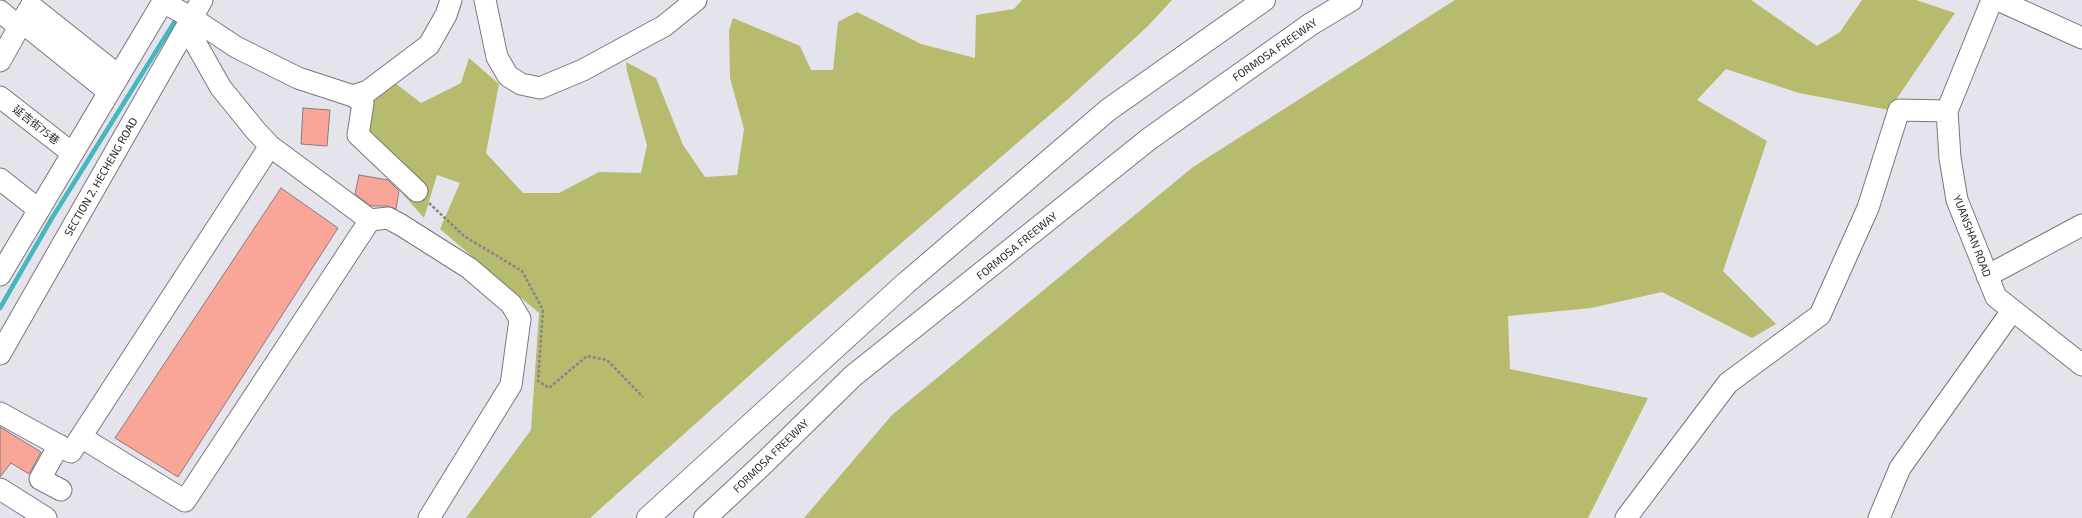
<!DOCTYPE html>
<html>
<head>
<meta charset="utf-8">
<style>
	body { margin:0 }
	canvas { display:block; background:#e5e4ec }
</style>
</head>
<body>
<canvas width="2082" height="518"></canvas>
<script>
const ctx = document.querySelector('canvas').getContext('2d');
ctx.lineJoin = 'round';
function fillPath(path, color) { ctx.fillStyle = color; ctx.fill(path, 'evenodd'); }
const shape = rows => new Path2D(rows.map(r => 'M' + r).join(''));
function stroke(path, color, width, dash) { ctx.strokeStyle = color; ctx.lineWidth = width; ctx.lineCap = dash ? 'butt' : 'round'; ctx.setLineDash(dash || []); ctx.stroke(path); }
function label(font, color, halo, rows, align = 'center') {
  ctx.font = font + ' "Exo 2","Noto Sans TC",sans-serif'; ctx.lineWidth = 3.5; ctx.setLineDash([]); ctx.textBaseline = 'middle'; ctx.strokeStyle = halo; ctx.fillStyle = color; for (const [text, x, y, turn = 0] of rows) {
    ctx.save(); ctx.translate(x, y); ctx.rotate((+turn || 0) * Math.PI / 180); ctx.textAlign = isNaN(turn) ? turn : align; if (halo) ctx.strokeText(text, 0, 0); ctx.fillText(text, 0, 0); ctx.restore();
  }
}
fillPath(shape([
	[1022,0,1172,0,1148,26,1067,100,788,341,590,518,466,518,531,430,539,313,440,229,460,183,437,175,424,218,362,148,377,87,395,83,421,103,461,83,469,58,499,84,486,153,523,193,559,193,599,172,641,173,647,145,627,71,626,62,656,78,683,145,705,177,737,175,744,129,730,78,729,30,733,18,800,46,811,70,833,70,838,22,857,12,921,44,975,58,976,15,1014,9],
	[1455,0,1751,0,1817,46,1840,32,1862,0,1916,0,1955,13,1889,110,1799,93,1726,69,1697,100,1767,141,1723,271,1776,324,1752,338,1662,292,1591,308,1508,316,1510,369,1648,398,1588,518,804,518,892,415,1193,167]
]), '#b6bb6d');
stroke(shape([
	[0,308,52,218,175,21]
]), '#45b7bd', 4.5);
const building = shape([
	[303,108,330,110,327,146,301,144,303,108],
	[359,175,388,180,399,191,396,209,387,206,371,206,355,194,359,175],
	[281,188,338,228,178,477,115,438,281,188],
	[0,427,41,452,29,474,11,463,0,477,0,427]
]);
fillPath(building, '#f9a598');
stroke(building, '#857d7b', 1);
const minor = shape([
	[485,0,497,57,508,76,521,84,540,88,583,70,664,26,696,0],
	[1992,0,1947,111,1950,158,1957,200,1996,297,2082,365],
	[1998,0,2082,38],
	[163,2,192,18,236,47,298,78,353,96,368,91,429,45,446,15,451,0],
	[31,6,119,76],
	[0,11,12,21,23,23,109,92],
	[187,28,221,88,256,131,270,146,370,220,388,218,401,225,469,268,511,304,520,319,511,385,429,518],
	[0,61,28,11],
	[353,96,363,103,358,135,417,191],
	[0,97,72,153],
	[0,179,38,209],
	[0,275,164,0],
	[1987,276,2082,225],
	[0,354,202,0],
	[0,413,71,452,270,146],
	[81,437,185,501,370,220],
	[59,445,40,479,61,490],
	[0,489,46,518],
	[1626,518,1728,383,1820,315,1868,208,1899,110,1947,111],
	[1879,518,1900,468,2012,311]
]);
const highway = shape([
	[648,518,906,283,1108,110,1264,0],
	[705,518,763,464,853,376,1149,139,1311,24,1351,0]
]);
stroke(minor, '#78767d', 23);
stroke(highway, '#78767d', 24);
stroke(shape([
	[429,203,464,236,522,271,543,310,538,381,549,388,587,356,607,360,643,397]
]), '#86858a', 2.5, [3, 2]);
stroke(minor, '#fff', 21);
stroke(highway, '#fff', 22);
label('11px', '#2a292c', '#fff', [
	["FORMOSA FREEWAY",1275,50,-35],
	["延吉街75巷",36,125,38],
	["SECTION 2, HECHENG ROAD",101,177,-60],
	["YUANSHAN ROAD",1972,236,69],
	["FORMOSA FREEWAY",1017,246,-39],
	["FORMOSA FREEWAY",771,456,-44]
]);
</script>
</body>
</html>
